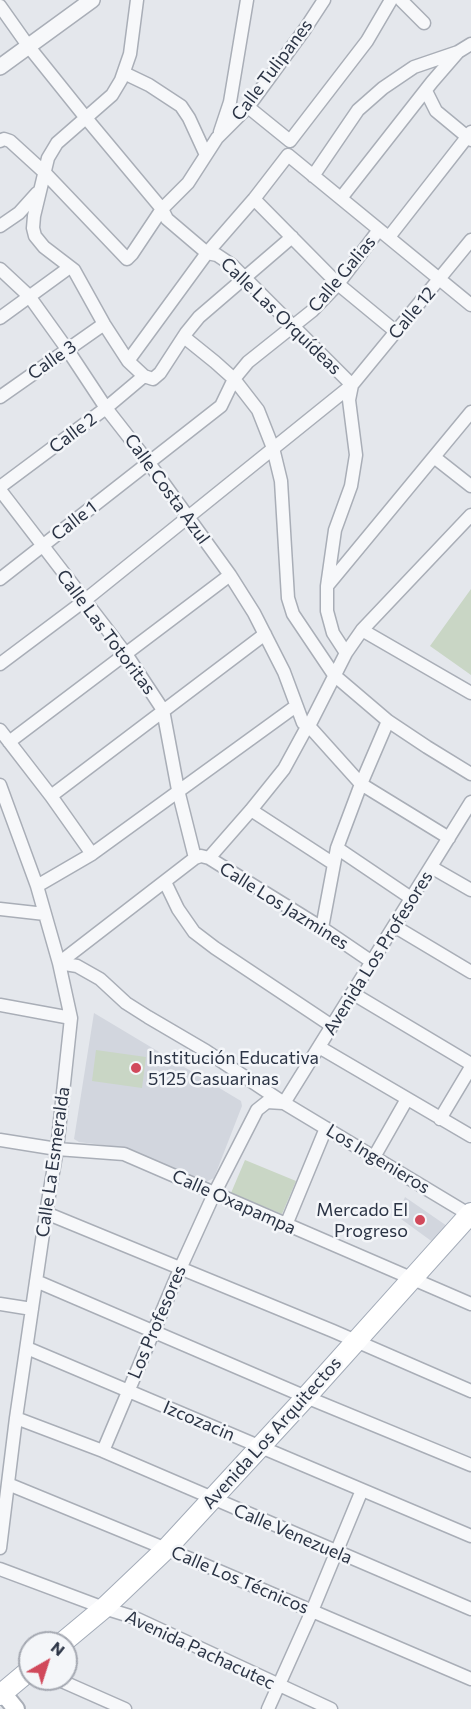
<!DOCTYPE html>
<html>
<head>
<meta charset="utf-8">
<style>
	body { margin:0 }
	#map { position:relative; width:471px; height:1709px; overflow:hidden; background:#e4e7ec; font-family:Commissioner,sans-serif }
	canvas { display:block }
	.north { position:absolute; left:18px; top:1631px; width:60px; height:60px; box-sizing:border-box; background:#f4f6f9; border:2px solid #a4a8b1; border-radius:50%; rotate:39deg; font-size:16px; font-weight:700; line-height:24px; text-align:center; color:#2b3445 }
	.north::after { content:''; display:block; margin:auto; width:21px; height:27px; background:#d1495b; clip-path:polygon(50% 0,100% 100%,50% 72%,0 100%) }
</style>
</head>
<body>
<div id="map">
<canvas width="471" height="1709"></canvas>
<div class="north">N</div>
</div>
<script>
const ctx = document.querySelector('canvas').getContext('2d');
ctx.lineJoin = 'round';
function fillPath(path, color) { ctx.fillStyle = color; ctx.fill(path, 'evenodd'); }
const shape = rows => new Path2D(rows.map(r => 'M' + r).join(''));
function stroke(path, color, width, dash) { ctx.strokeStyle = color; ctx.lineWidth = width; ctx.lineCap = dash ? 'butt' : 'round'; ctx.setLineDash(dash || []); ctx.stroke(path); }
function label(font, color, halo, rows, align = 'center') {
  ctx.font = font + ' Commissioner,sans-serif'; ctx.lineWidth = 5; ctx.setLineDash([]); ctx.textBaseline = 'middle'; ctx.strokeStyle = halo; ctx.fillStyle = color; for (const [text, x, y, turn = 0] of rows) {
    ctx.save(); ctx.translate(x, y); ctx.rotate((+turn || 0) * Math.PI / 180); ctx.textAlign = isNaN(turn) ? turn : align; if (halo) ctx.strokeText(text, 0, 0); ctx.fillText(text, 0, 0); ctx.restore();
  }
}
fillPath(shape([
	[94,1013,241,1101,242,1106,214,1178,204,1183,126,1148,79,1142,74,1139],
	[405,1197,447,1226,434,1243,397,1216]
]), '#d2d6de');
fillPath(shape([
	[471,589,471,675,430,646],
	[96,1050,146,1057,142,1088,92,1081],
	[245,1160,296,1181,282,1214,231,1193]
]), '#c9d6c5');
const minor = shape([
	[137,0,130,54,121,80,112,95,57,143,48,158,34,216,33,228,35,236,44,247,74,270,104,324,128,361,144,376,153,379,160,373,186,333,199,317,292,237],
	[401,0,424,23],
	[0,6,29,47,86,118,162,209,167,219,207,253,217,255,232,265,352,385],
	[124,73,149,85,181,106,189,118,206,155],
	[426,91,436,111,471,140],
	[248,107,290,141,367,41,391,0],
	[220,132,230,102,247,0],
	[0,141,4,139,10,141,44,172,127,259,132,254,162,209,188,183,217,138,248,107,305,29,324,0],
	[313,176,358,110,383,88,414,67,458,52],
	[341,198,432,82,458,52,471,44],
	[254,199,338,284,395,331],
	[0,226,19,213,37,193],
	[389,237,471,132],
	[0,269,29,296,67,349,106,408,149,463,230,575,254,613,284,672,303,723,308,725,361,784,449,838],
	[0,318,70,267],
	[184,337,215,362,234,379,258,410,273,448,281,481,288,598,293,614,334,675,388,721,427,747,471,774],
	[128,361,207,253,254,199,288,155,471,305],
	[0,397,104,324],
	[434,457,471,486],
	[0,487,106,408,144,376],
	[0,490,126,654,163,710,178,790,195,858],
	[0,579,221,406,234,379,248,362,312,311,338,284,378,231],
	[328,585,471,412],
	[362,630,471,693],
	[346,653,362,630,471,515],
	[0,664,84,601,352,385,471,240],
	[0,730,51,796,92,854],
	[9,742,230,575],
	[0,785,37,886,59,963,71,1018,57,1149,46,1213,16,1418,0,1548],
	[51,796,265,634],
	[251,810,334,864],
	[337,848,411,898],
	[209,858,251,810,284,769,308,725,311,722,346,653,333,633,327,611,327,586,335,530,351,486,356,455,349,400,352,385],
	[431,867,471,890],
	[165,882,178,909,194,932,215,948,332,1026],
	[37,886,92,854,296,706],
	[0,909,45,914],
	[394,926,471,972],
	[322,928,337,848,361,784,388,721],
	[59,963,77,966,100,979,126,1003,148,1017,206,1051,284,1103,470,1215],
	[59,963,195,858,201,856,209,858,322,928,372,962],
	[352,993,471,1064],
	[0,1005,71,1018],
	[319,1047,471,1136],
	[284,1103,471,802],
	[440,1119,471,1067],
	[0,1140,57,1149,124,1154,471,1304],
	[374,1157,407,1099],
	[46,1213,333,1331,471,1391],
	[286,1225,326,1128],
	[36,1281,306,1397,471,1465],
	[0,1304,32,1309],
	[27,1348,471,1536],
	[16,1418,103,1451,471,1609],
	[103,1451,180,1269,214,1194,257,1110,267,1102,283,1103],
	[8,1484,193,1560,471,1679],
	[0,1569,104,1608,133,1617,331,1709],
	[57,1679,125,1709],
	[268,1709,312,1611,362,1490]
]);
const tertiary = shape([
	[0,67,92,0]
]);
const secondary = shape([
	[3,1693,16,1709]
]);
const primary = shape([
	[62,1643,104,1608,166,1549,306,1397,471,1213],
	[0,1695,30,1670]
]);
stroke(minor, '#a9aeb7', 15);
stroke(tertiary, '#a9aeb7', 18);
stroke(secondary, '#a9aeb7', 20);
stroke(primary, '#a3abb8', 22);
stroke(minor, '#f7f8fa', 12);
stroke(tertiary, '#f7f8fa', 15);
stroke(secondary, '#fff', 16);
stroke(primary, '#fff', 20);
for (const [x, y, r, color] of [
	[136,1068,6,"#d1495b"],
	[420,1220,6,"#d1495b"]
]) { const dot = new Path2D(); dot.arc(x, y, r, 0, 2 * Math.PI); ctx.fillStyle = color; ctx.fill(dot); stroke(dot, '#f4f6f9', 2); }
label('18px', '#2b3445', '#f4f6f9', [
	["Calle Tulipanes",272,70,-53],
	["Calle Galias",342,274,-50],
	["Calle 12",412,313,-50],
	["Calle Las Orquídeas",281,316,44],
	["Calle 3",52,360,-35],
	["Calle 2",73,433,-37],
	["Calle Costa Azul",167,489,54],
	["Calle 1",74,521,-38],
	["Calle Las Totoritas",106,632,53],
	["Calle Los Jazmines",284,906,32],
	["Avenida Los Profesores",378,953,-58],
	["Los Ingenieros",378,1159,31],
	["Calle La Esmeralda",53,1162,-82],
	["Calle Oxapampa",234,1202,24],
	["Los Profesores",157,1322,-67],
	["Izcozacin",199,1421,23],
	["Avenida Los Arquitectos",272,1433,-48],
	["Calle Venezuela",293,1534,23],
	["Calle Los Técnicos",240,1580,23],
	["Avenida Pachacutec",200,1650,25]
]);
label('18px', '#2b3445', '#f4f6f9', [
	["Institución Educativa",148,1058],
	["5125 Casuarinas",148,1079],
	["Mercado El",408,1210,"right"],
	["Progreso",408,1231,"right"]
], 'left');
</script>
</body>
</html>
